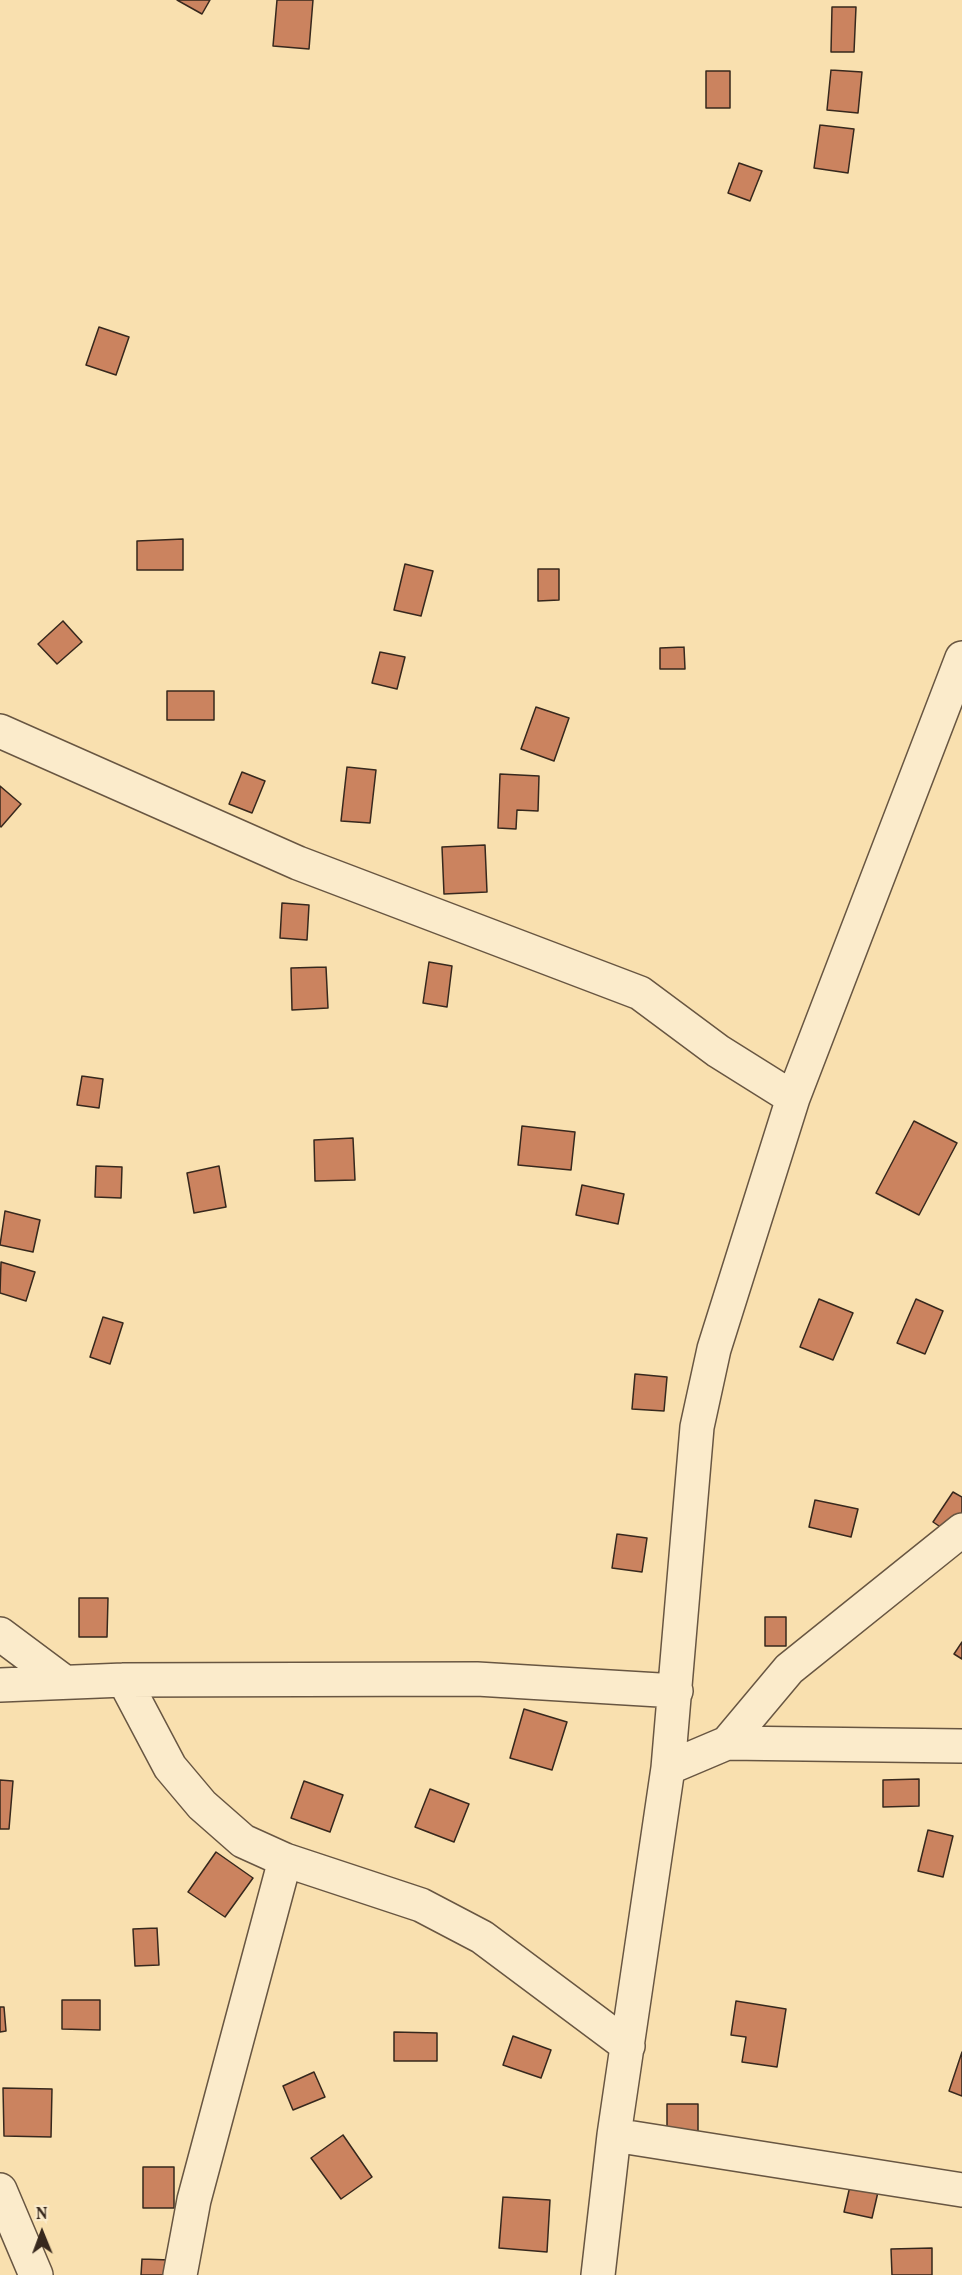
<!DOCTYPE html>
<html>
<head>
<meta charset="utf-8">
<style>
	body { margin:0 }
	#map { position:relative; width:962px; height:2275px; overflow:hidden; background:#f9e0af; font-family:Vollkorn,serif }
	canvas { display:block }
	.north { position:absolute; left:12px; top:2203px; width:60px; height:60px; -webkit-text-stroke:4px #fbebcb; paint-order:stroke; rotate:359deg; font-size:16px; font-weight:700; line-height:24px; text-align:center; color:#37281d }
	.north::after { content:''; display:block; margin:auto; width:21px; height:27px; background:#37281d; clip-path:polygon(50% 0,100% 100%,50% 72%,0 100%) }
</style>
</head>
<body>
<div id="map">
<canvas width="962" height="2275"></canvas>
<div class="north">N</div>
</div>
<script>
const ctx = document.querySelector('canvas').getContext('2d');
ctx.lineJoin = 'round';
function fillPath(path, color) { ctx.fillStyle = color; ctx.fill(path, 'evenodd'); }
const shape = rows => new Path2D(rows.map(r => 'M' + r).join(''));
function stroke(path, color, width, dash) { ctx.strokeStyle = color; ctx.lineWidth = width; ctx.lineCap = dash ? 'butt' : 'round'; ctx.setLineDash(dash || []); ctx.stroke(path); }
const building = shape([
	[177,0,210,0,202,14,177,0],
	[277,0,313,0,309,49,273,46,277,0],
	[832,7,856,7,854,52,831,52,832,7],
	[831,70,862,72,858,113,827,110,831,70],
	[706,71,730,71,730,108,706,108,706,71],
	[820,125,854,129,848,173,814,168,820,125],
	[739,163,762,171,750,201,728,193,739,163],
	[99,327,129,337,116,375,86,365,99,327],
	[183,539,183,570,137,570,137,541,183,539],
	[405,564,433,571,421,616,394,610,405,564],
	[538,569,559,569,559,600,538,601,538,569],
	[63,621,82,642,57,664,38,644,63,621],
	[684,647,685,669,660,669,660,648,684,647],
	[380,652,405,657,397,689,372,683,380,652],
	[167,691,214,691,214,720,167,720,167,691],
	[536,707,569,718,554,761,521,749,536,707],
	[347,767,376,770,370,823,341,821,347,767],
	[242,772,265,781,252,813,229,804,242,772],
	[500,774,539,776,538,811,517,810,516,829,498,828,500,774],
	[0,786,21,804,1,827,0,826,0,786],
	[485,845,487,892,444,894,442,847,485,845],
	[282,903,309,905,307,940,280,938,282,903],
	[429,962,452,966,447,1007,423,1003,429,962],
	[326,967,328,1008,292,1010,291,968,326,967],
	[82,1076,103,1079,99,1108,77,1105,82,1076],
	[914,1121,957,1143,919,1215,876,1193,914,1121],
	[522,1126,575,1132,571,1170,518,1165,522,1126],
	[353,1138,355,1180,315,1181,314,1140,353,1138],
	[96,1166,122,1167,121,1198,95,1197,96,1166],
	[219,1166,226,1207,194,1213,187,1173,219,1166],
	[582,1185,624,1194,618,1224,576,1215,582,1185],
	[5,1211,40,1220,33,1252,0,1245,5,1211],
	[1,1262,35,1272,26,1301,0,1293,1,1262],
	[819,1299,853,1313,833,1360,800,1347,819,1299],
	[916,1299,943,1311,925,1354,897,1343,916,1299],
	[103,1317,123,1323,110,1364,90,1357,103,1317],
	[635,1374,667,1377,664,1411,632,1409,635,1374],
	[953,1492,962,1497,962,1524,954,1536,933,1522,953,1492],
	[815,1500,858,1509,851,1537,809,1527,815,1500],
	[617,1534,647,1538,642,1572,612,1568,617,1534],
	[79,1598,108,1598,107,1637,79,1637,79,1598],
	[765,1617,786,1617,786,1646,765,1646,765,1617],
	[962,1642,962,1659,954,1654,962,1642],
	[524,1709,567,1722,552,1770,510,1758,524,1709],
	[919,1779,919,1806,883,1807,883,1780,919,1779],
	[0,1780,13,1781,9,1829,0,1829,0,1780],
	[304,1781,343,1795,330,1832,291,1818,304,1781],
	[430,1789,469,1804,454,1842,415,1827,430,1789],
	[928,1830,953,1836,943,1877,918,1871,928,1830],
	[216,1852,253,1878,225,1917,188,1892,216,1852],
	[157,1928,159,1965,135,1966,133,1929,157,1928],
	[62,2000,100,2000,100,2030,62,2029,62,2000],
	[736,2001,786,2009,777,2067,742,2062,746,2037,731,2035,736,2001],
	[0,2007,4,2007,6,2031,0,2032,0,2007],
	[394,2032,437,2033,437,2061,394,2061,394,2032],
	[513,2036,551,2050,541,2078,503,2065,513,2036],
	[962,2052,962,2096,949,2091,962,2052],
	[314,2072,325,2097,293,2110,283,2086,314,2072],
	[3,2088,52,2089,51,2137,4,2136,3,2088],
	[667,2104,698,2104,698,2142,667,2142,667,2104],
	[343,2135,372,2177,341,2199,311,2158,343,2135],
	[143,2167,174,2167,174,2208,143,2208,143,2167],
	[850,2186,878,2192,872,2218,844,2212,850,2186],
	[503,2197,550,2200,547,2252,499,2248,503,2197],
	[932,2248,932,2275,892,2275,891,2249,932,2248],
	[142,2259,170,2260,170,2275,141,2275,142,2259]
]);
fillPath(building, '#cb835f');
stroke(building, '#37281d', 1.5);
const minor = shape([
	[0,731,298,863,640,993,718,1051,793,1098],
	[0,1634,63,1681],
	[124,1680,170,1767,202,1805,243,1841,285,1860,421,1905,482,1937,628,2046],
	[0,1685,124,1680,477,1679,676,1691],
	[727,1743,789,1669,962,1530],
	[668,1768,727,1743,962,1746],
	[614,2135,962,2190],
	[0,2190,36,2275],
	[180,2275,194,2200,285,1860],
	[598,2275,614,2135,668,1768,697,1427,714,1349,793,1098,962,658]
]);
stroke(minor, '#685642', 36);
stroke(minor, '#fbebcb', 33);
</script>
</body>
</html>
